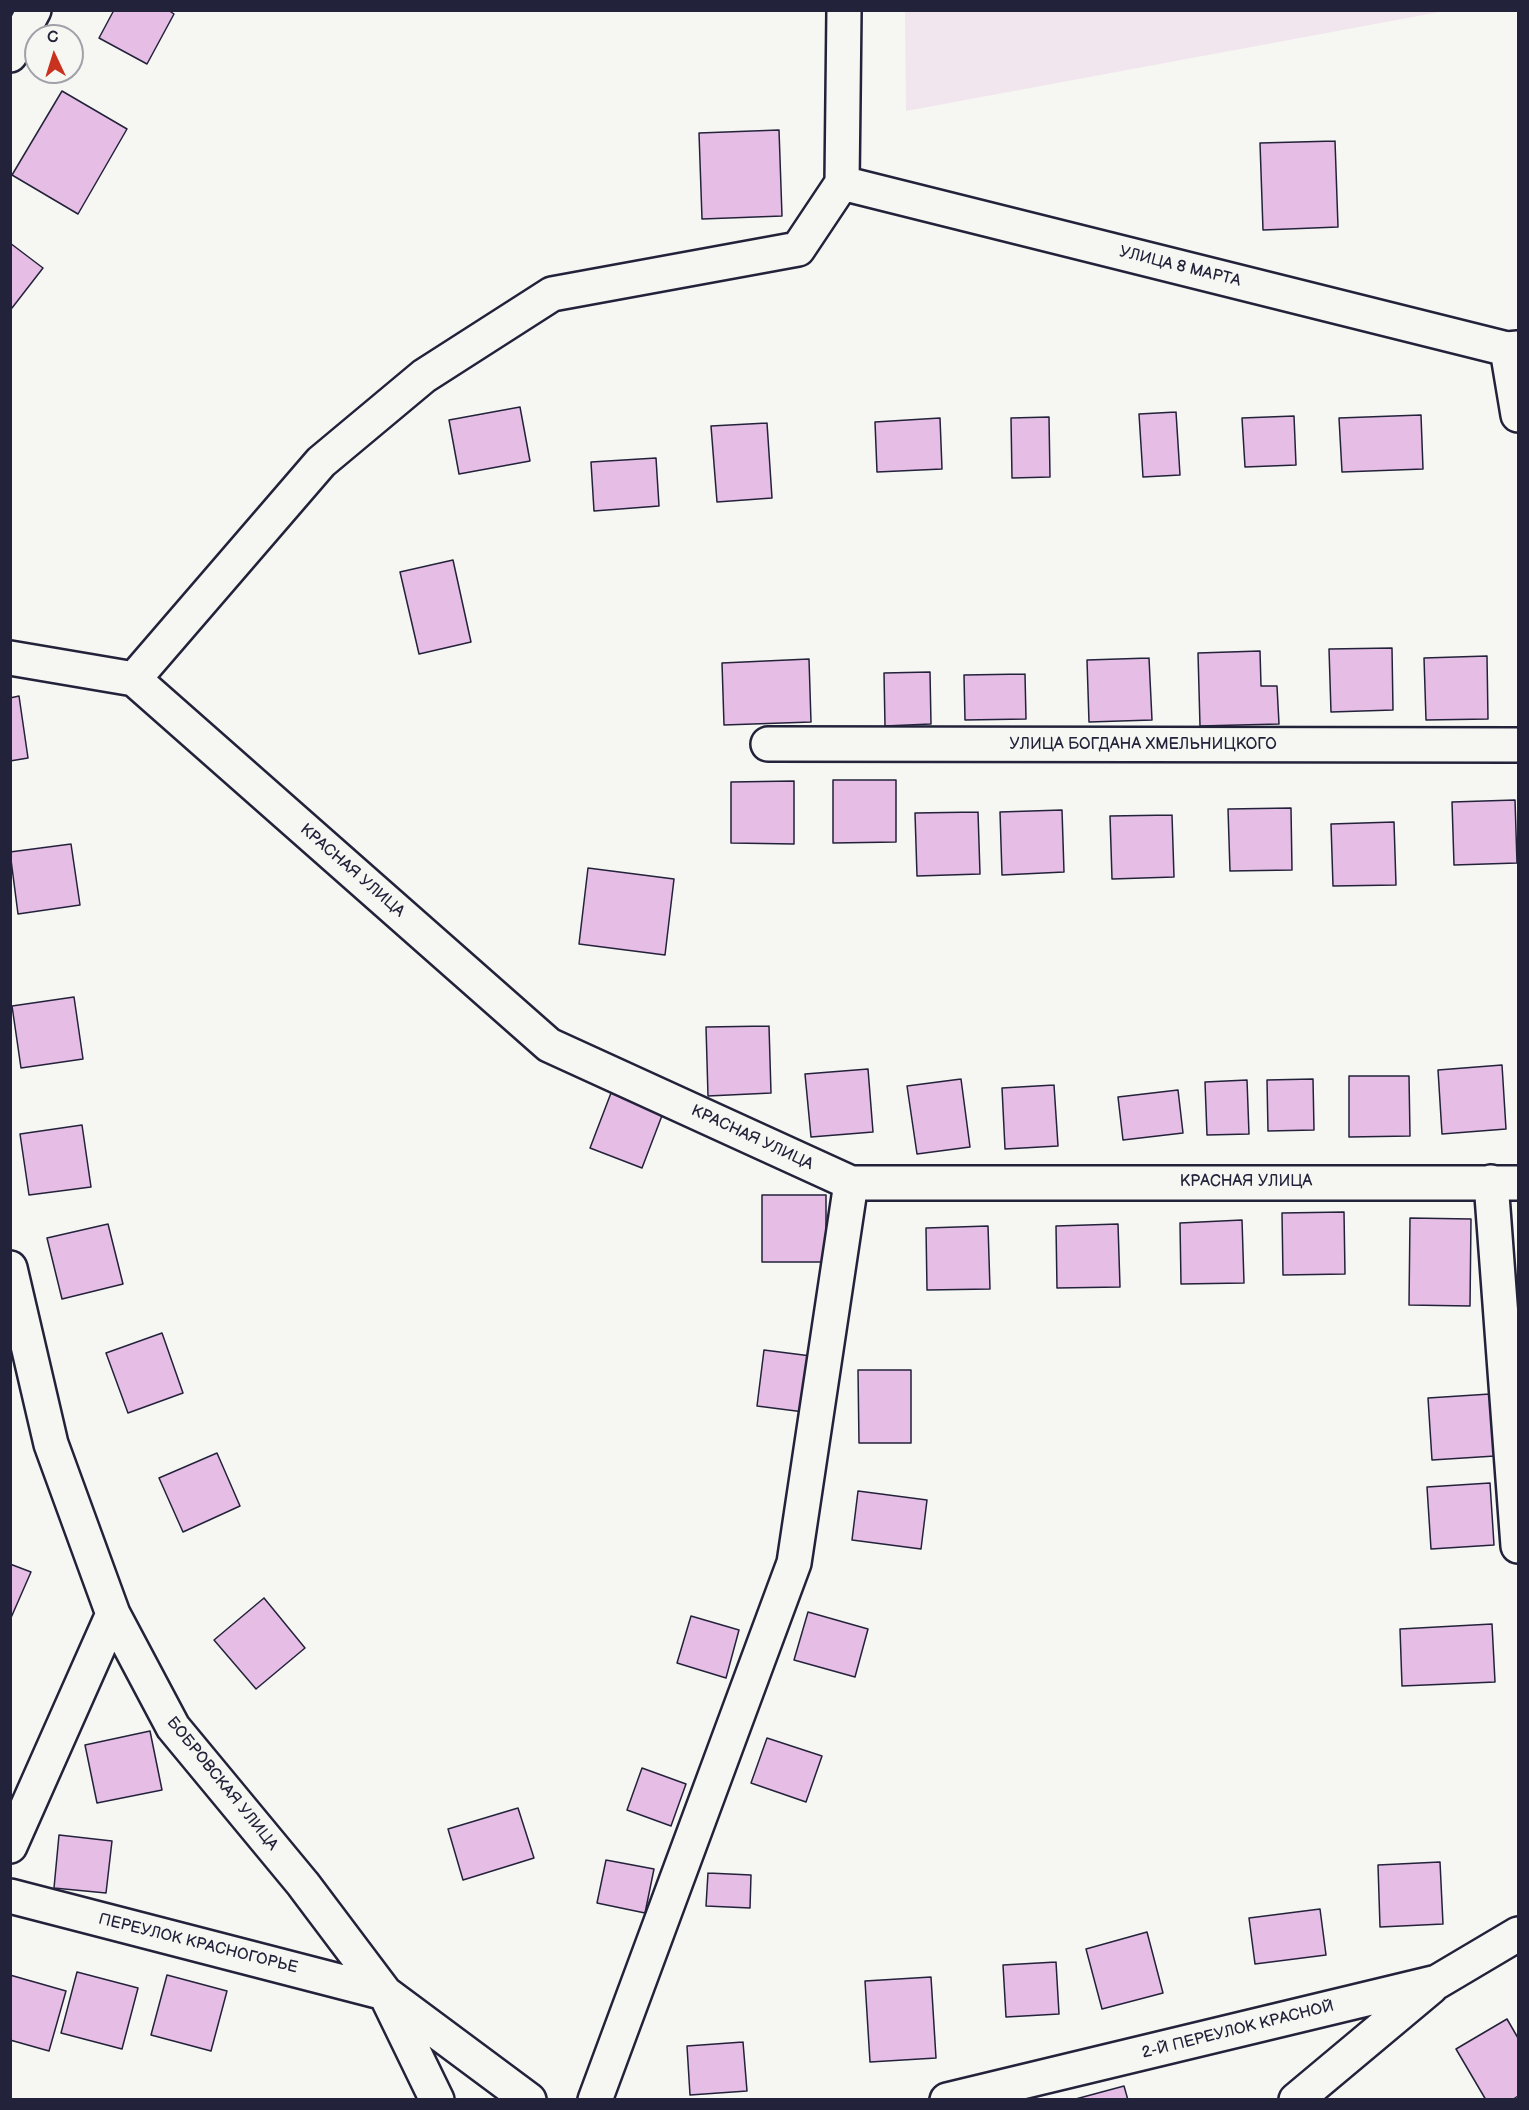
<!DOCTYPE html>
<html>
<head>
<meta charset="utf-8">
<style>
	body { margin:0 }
	#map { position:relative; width:1529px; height:2110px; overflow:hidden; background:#f6f6f2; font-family:"Balsamiq Sans",sans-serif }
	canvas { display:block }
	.frame { position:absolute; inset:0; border:12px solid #22223b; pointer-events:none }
	.north { position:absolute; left:24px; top:24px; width:60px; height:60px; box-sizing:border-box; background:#f6f6f2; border:2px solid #a1a1a9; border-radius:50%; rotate:356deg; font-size:16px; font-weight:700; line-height:24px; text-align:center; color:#22223b }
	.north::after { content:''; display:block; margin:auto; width:21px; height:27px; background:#c8321e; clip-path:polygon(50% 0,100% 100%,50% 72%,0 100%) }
</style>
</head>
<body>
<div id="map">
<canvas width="1529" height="2110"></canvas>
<div class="frame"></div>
<div class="north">С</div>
</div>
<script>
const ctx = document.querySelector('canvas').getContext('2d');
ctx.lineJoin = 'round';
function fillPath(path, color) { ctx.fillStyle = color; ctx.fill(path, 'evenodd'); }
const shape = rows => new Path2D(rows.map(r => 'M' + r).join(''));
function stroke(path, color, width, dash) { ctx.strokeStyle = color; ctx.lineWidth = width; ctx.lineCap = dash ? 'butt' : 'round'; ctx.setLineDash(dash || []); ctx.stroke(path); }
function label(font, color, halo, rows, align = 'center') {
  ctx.font = font + ' "Balsamiq Sans",sans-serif'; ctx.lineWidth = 4.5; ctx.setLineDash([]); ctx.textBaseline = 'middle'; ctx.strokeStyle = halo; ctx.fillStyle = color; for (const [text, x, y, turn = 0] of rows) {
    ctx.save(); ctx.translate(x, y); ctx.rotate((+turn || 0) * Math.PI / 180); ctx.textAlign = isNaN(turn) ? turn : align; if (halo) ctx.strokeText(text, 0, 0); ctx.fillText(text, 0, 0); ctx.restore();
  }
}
fillPath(shape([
	[905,11,905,10,1445,11,906,111]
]), '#f1e5ee');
const building = shape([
	[114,10,168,10,174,14,147,64,99,38,114,10],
	[62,91,127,129,78,214,12,175,62,91],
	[779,130,782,216,702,219,699,133,779,130],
	[1335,141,1338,227,1263,230,1260,143,1335,141],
	[10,243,43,268,12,308,10,307,10,243],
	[520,407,530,461,459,474,449,420,520,407],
	[1176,412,1180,475,1143,477,1139,414,1176,412],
	[1421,415,1423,469,1342,472,1339,418,1421,415],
	[1294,416,1296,465,1245,467,1242,418,1294,416],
	[1049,417,1050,477,1012,478,1011,418,1049,417],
	[940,418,942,469,877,472,875,422,940,418],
	[767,423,772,498,717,502,711,426,767,423],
	[656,458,659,506,594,511,591,462,656,458],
	[453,560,471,642,419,654,400,572,453,560],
	[1392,648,1393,710,1331,712,1329,649,1392,648],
	[1260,651,1261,686,1277,686,1279,724,1200,726,1198,653,1260,651],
	[1487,656,1488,719,1426,720,1424,658,1487,656],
	[1149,658,1152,720,1089,722,1087,660,1149,658],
	[809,659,811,722,724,725,722,663,809,659],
	[930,672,931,724,885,726,884,673,930,672],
	[1025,674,1026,719,965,720,964,675,1025,674],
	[19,696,28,758,10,761,10,698,19,696],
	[833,780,896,780,896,842,833,843,833,780],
	[794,781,794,844,731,843,731,782,794,781],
	[1515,800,1517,863,1454,865,1452,802,1515,800],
	[1291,808,1292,870,1230,871,1228,809,1291,808],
	[1062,810,1064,872,1002,875,1000,812,1062,810],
	[978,812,980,874,917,876,915,813,978,812],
	[1172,815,1174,877,1112,879,1110,816,1172,815],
	[1394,822,1396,885,1333,886,1331,824,1394,822],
	[71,844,80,905,18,914,10,852,71,844],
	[588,868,674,879,665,955,579,944,588,868],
	[74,997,83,1059,21,1068,12,1006,74,997],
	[769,1026,771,1093,708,1096,706,1027,769,1026],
	[1502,1065,1506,1129,1442,1134,1438,1070,1502,1065],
	[868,1069,873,1132,811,1137,805,1074,868,1069],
	[1349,1076,1409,1076,1410,1136,1349,1137,1349,1076],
	[961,1079,970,1147,917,1154,907,1086,961,1079],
	[1313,1079,1314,1130,1268,1131,1267,1080,1313,1079],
	[1247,1080,1249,1134,1207,1135,1205,1082,1247,1080],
	[1054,1085,1058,1146,1005,1149,1002,1088,1054,1085],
	[1178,1090,1183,1133,1123,1140,1118,1097,1178,1090],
	[611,1093,663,1113,642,1168,590,1148,611,1093],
	[82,1125,91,1187,29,1195,20,1134,82,1125],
	[762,1195,826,1195,826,1262,762,1262,762,1195],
	[1344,1212,1345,1274,1283,1275,1282,1213,1344,1212],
	[1410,1218,1471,1219,1470,1306,1409,1305,1410,1218],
	[1242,1220,1244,1283,1181,1284,1180,1223,1242,1220],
	[108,1224,123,1284,62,1299,47,1238,108,1224],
	[1118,1224,1120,1287,1057,1288,1056,1226,1118,1224],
	[988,1226,990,1289,927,1290,926,1228,988,1226],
	[162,1333,183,1393,128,1413,106,1353,162,1333],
	[764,1350,811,1356,804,1412,757,1406,764,1350],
	[858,1370,911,1370,911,1443,859,1443,858,1370],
	[1490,1394,1495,1456,1432,1460,1428,1398,1490,1394],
	[217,1453,240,1506,183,1532,159,1478,217,1453],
	[1490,1483,1494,1545,1431,1549,1427,1487,1490,1483],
	[858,1491,927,1500,921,1549,852,1540,858,1491],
	[10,1564,31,1572,10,1620,10,1564],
	[264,1598,305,1648,256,1689,214,1640,264,1598],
	[808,1612,868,1629,855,1677,794,1660,808,1612],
	[691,1616,739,1630,726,1678,677,1663,691,1616],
	[1492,1624,1495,1682,1402,1686,1400,1629,1492,1624],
	[150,1731,162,1790,97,1803,85,1745,150,1731],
	[767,1738,822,1756,806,1802,751,1783,767,1738],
	[642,1768,686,1784,671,1826,627,1810,642,1768],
	[518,1808,534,1858,463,1880,448,1829,518,1808],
	[59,1835,112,1841,106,1893,54,1888,59,1835],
	[606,1860,654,1869,645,1913,597,1903,606,1860],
	[1440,1862,1443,1924,1380,1927,1378,1865,1440,1862],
	[708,1873,751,1875,750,1908,706,1906,708,1873],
	[1320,1909,1326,1955,1255,1964,1249,1918,1320,1909],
	[1147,1932,1163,1993,1102,2009,1086,1949,1147,1932],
	[1056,1962,1059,2014,1006,2017,1003,1965,1056,1962],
	[77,1972,138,1988,122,2049,61,2033,77,1972],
	[10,1975,66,1991,49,2051,10,2040,10,1975],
	[167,1975,227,1991,211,2051,151,2035,167,1975],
	[931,1977,936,2058,870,2062,865,1981,931,1977],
	[1507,2019,1518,2038,1518,2096,1512,2100,1486,2100,1456,2049,1507,2019],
	[743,2042,747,2091,690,2095,687,2046,743,2042],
	[1124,2086,1128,2100,1072,2100,1124,2086]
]);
fillPath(building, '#e6bde4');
stroke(building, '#22223b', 1.5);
const street = shape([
	[10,55,34,10],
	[842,183,1507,349,1518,348],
	[1507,349,1518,415],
	[10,658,134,679,321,462,424,376,552,294,798,249,842,183,844,10],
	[134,679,549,1045,851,1183,1518,1183],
	[768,744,1518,745],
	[1491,1182,1518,1546],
	[10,1268,51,1444,113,1614,173,1727,303,1884,385,1993,437,2100],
	[10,1846,113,1614],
	[10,1896,385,1993,529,2100],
	[595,2100,794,1563,851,1183],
	[947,2100,1437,1982,1518,1934],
	[1296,2100,1431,1987]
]);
stroke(street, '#22223b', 38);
stroke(street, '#f6f6f2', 33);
label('16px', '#22223b', '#f6f6f2', [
	["УЛИЦА 8 МАРТА",1180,267,14],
	["УЛИЦА БОГДАНА ХМЕЛЬНИЦКОГО",1143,745],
	["КРАСНАЯ УЛИЦА",352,871,41],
	["КРАСНАЯ УЛИЦА",752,1138,25],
	["КРАСНАЯ УЛИЦА",1246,1182],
	["БОБРОВСКАЯ УЛИЦА",222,1784,51],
	["ПЕРЕУЛОК КРАСНОГОРЬЕ",198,1944,14],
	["2-Й ПЕРЕУЛОК КРАСНОЙ",1238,2030,-14]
]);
</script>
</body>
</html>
